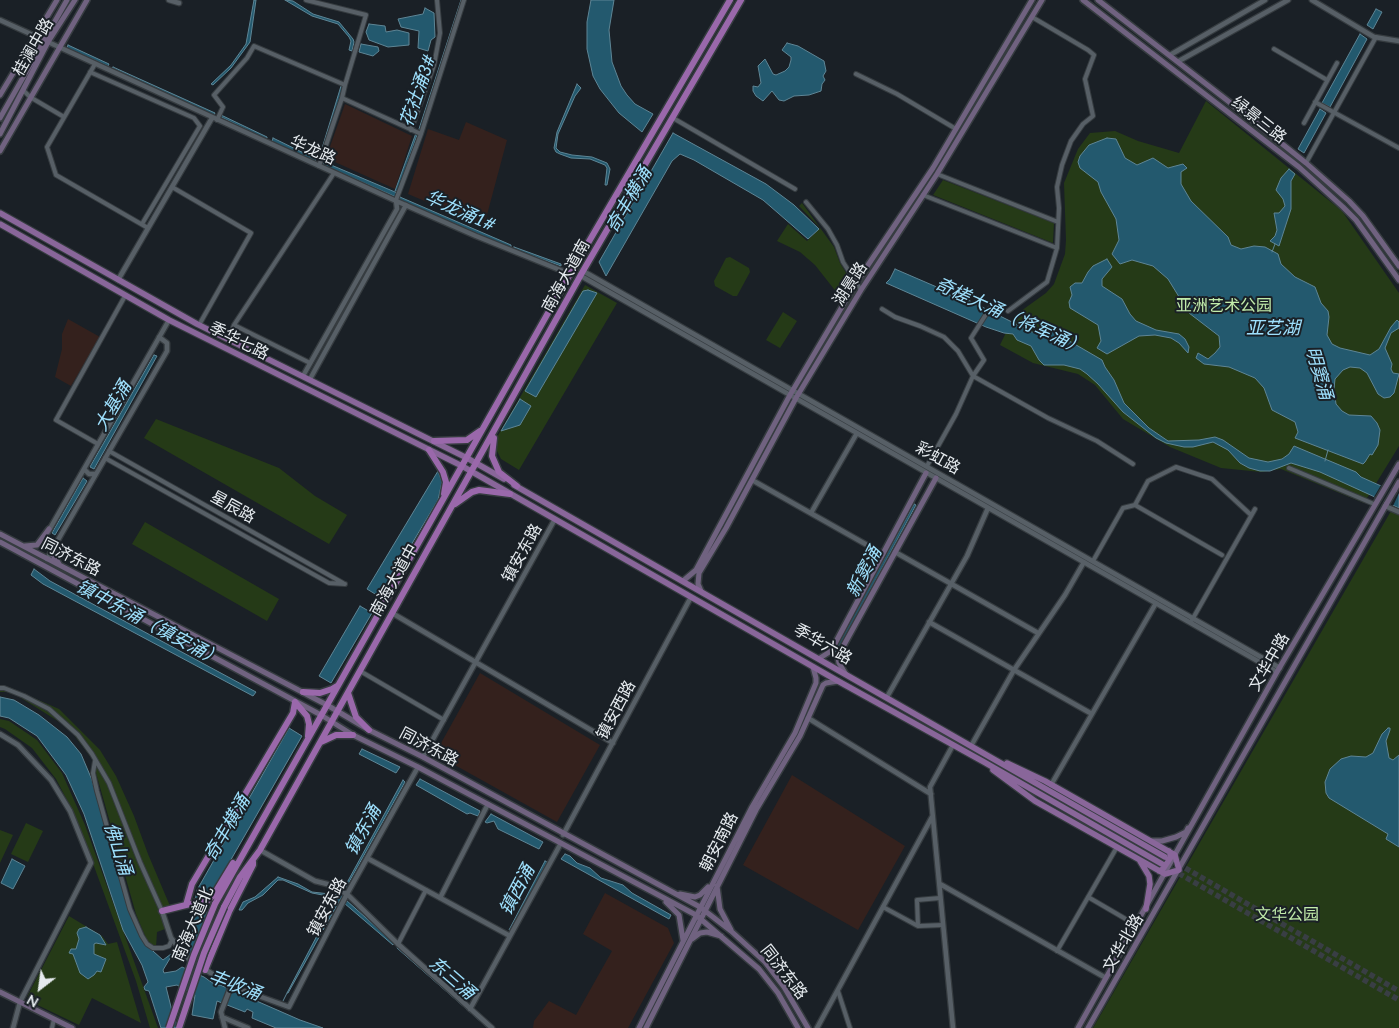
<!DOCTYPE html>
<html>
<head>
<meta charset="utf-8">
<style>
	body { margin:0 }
	#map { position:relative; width:1399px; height:1028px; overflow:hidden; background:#1a2026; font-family:Lato,sans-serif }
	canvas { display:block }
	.north { position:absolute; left:15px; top:963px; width:50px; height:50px; -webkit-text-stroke:4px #1a2026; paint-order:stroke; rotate:210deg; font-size:14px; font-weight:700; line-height:20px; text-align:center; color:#e6ebef }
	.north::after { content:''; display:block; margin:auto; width:18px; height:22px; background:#e6ebef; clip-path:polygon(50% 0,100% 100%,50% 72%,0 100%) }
</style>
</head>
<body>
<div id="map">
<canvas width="1399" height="1028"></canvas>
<div class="north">N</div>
</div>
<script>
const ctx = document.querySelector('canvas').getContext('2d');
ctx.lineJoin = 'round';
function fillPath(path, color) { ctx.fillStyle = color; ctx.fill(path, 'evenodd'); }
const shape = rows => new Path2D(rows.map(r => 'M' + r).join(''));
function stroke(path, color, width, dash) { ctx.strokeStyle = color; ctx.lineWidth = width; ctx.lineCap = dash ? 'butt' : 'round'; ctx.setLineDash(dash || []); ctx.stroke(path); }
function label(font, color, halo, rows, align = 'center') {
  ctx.font = font + ' Lato,"Noto Sans SC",sans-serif'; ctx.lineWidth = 4; ctx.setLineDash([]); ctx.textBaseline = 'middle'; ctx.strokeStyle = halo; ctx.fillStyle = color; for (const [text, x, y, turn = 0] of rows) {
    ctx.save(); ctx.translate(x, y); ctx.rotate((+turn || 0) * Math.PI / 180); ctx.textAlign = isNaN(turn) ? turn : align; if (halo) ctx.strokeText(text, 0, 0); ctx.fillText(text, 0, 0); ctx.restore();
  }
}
fillPath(shape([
	[345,104,412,136,395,189,326,158],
	[466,122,507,140,484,226,408,194,428,129,459,140],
	[68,319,100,337,71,386,55,377,62,349,62,334],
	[480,673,600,745,557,822,435,754],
	[792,775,905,846,858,930,743,865],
	[605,893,668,928,674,943,628,1028,533,1028,534,1021,549,1001,576,1015,612,951,583,934]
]), '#34211d');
fillPath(shape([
	[1206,101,1342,211,1399,293,1399,446,1364,503,1281,469,1261,472,1221,468,1170,447,1123,419,1095,385,1078,374,1033,363,1000,345,1014,316,1046,293,1054,284,1065,254,1066,240,1064,183,1078,149,1090,133,1115,131,1138,141,1179,153],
	[943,180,1054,223,1053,243,933,195],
	[802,203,834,247,840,263,851,281,841,298,815,265,800,252,777,241,788,224,807,241,820,228,799,206],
	[730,257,749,268,750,272,737,296,733,296,715,286,714,281,726,258],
	[585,285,617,303,519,470,501,459,497,451,497,437],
	[783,312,797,321,780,348,766,340],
	[156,419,279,468,315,496,347,515,329,544,144,438],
	[1391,511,1399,515,1399,1028,1093,1028],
	[145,522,279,599,267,621,132,544],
	[0,686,9,687,59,709,100,750,116,776,134,816,148,854,170,906,160,910,165,929,157,932,156,947,148,943,136,914,96,773,96,764,74,735,61,723,18,696,7,692,0,692],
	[0,719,9,721,37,740,62,773,85,825,158,1028,150,1028,136,981,80,828,67,800,56,779,32,748,5,729,0,727],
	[26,823,43,831,28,862,11,854],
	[0,830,13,835,0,863],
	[69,916,102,936,108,944,117,942,141,1023,92,998,79,1025,27,1000,28,995]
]), '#253a17');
const water = shape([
	[254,0,256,0,250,42,231,68,213,85,211,84,231,65,246,44,254,0],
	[285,0,293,1,313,14,339,22,353,39,354,42,352,51,349,50,351,41,349,37,338,24,312,16,285,0],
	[461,0,463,0,420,131,419,129,461,0],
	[591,0,614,0,609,30,612,62,621,86,627,95,635,104,653,114,642,132,619,113,600,89,593,76,587,49,587,22,591,0],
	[425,8,434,13,435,37,431,40,428,51,418,48,419,31,401,27,398,19,423,14,425,8],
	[1376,9,1382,12,1373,29,1367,25,1376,9],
	[369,24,385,26,386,32,397,30,409,33,409,45,388,47,369,40,366,32,369,24],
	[1360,34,1367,39,1330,107,1322,103,1360,34],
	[787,43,798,46,824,61,826,71,823,76,825,80,822,84,821,91,809,95,794,96,784,101,779,100,772,91,763,101,756,96,753,91,753,86,758,87,761,83,758,66,765,59,773,74,776,75,785,71,789,67,791,60,791,57,782,50,787,43],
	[361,44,378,47,379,51,373,56,359,52,361,44],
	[68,45,109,64,108,66,67,48,68,45],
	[113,67,215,113,214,115,112,68,113,67],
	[577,84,581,88,575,96,558,134,556,148,560,152,572,155,592,157,607,163,610,169,607,185,605,185,607,168,605,165,590,159,571,158,560,154,556,152,554,148,557,132,577,84],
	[341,86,343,87,322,155,320,155,341,86],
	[1320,109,1326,113,1304,153,1298,149,1320,109],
	[221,115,267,137,267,138,266,139,221,117,221,115],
	[416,133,417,135,398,191,395,191,416,133],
	[673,133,766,184,794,205,819,229,808,239,763,200,694,160,680,154,672,161,606,276,599,262,673,133],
	[273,138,316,159,315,162,272,142,273,138],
	[1107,138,1116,139,1125,158,1137,165,1153,158,1168,168,1183,164,1187,168,1181,172,1181,184,1191,201,1228,237,1231,245,1241,249,1254,246,1265,247,1278,254,1281,264,1295,277,1315,287,1321,303,1328,311,1329,317,1327,335,1332,344,1340,348,1370,355,1379,349,1391,327,1397,320,1399,322,1399,328,1391,333,1385,348,1392,364,1391,369,1393,373,1399,374,1394,393,1390,397,1384,398,1378,394,1367,373,1360,368,1350,367,1343,370,1335,379,1334,389,1336,404,1342,411,1349,415,1371,416,1377,423,1380,430,1378,445,1372,455,1370,454,1365,462,1363,464,1295,438,1298,432,1295,422,1272,410,1264,388,1255,378,1229,367,1204,364,1196,358,1198,353,1208,359,1215,353,1220,347,1219,336,1189,313,1168,279,1153,266,1132,260,1120,264,1112,254,1119,240,1116,219,1101,192,1098,182,1080,168,1078,162,1080,156,1089,145,1107,138],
	[324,162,395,192,397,194,396,197,323,165,324,162],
	[1289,169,1295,174,1291,181,1291,209,1279,246,1270,241,1275,236,1277,230,1274,213,1279,213,1285,206,1283,199,1276,190,1281,178,1289,169],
	[400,197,511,245,511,248,406,203,399,199,400,197],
	[514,247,561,264,561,266,514,249,514,247],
	[1107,259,1112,267,1102,279,1102,286,1122,299,1130,314,1136,321,1156,330,1179,334,1185,339,1189,347,1188,353,1179,343,1171,338,1155,335,1139,336,1107,354,1097,348,1101,341,1098,325,1070,308,1069,302,1072,295,1070,287,1075,283,1082,283,1088,272,1093,266,1107,259],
	[895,269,946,291,949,295,955,295,956,294,1032,332,1041,333,1051,325,1054,327,1059,335,1102,360,1105,367,1114,380,1124,403,1149,428,1168,441,1199,440,1215,437,1223,440,1249,458,1268,462,1282,459,1289,454,1294,446,1356,472,1361,477,1399,494,1399,508,1320,472,1291,463,1270,471,1260,471,1249,468,1240,463,1228,450,1213,442,1193,447,1184,447,1166,443,1156,438,1123,412,1098,384,1087,374,1080,369,1064,365,1044,365,1039,360,1031,346,1017,340,1013,334,1004,333,986,327,886,283,890,279,895,269],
	[588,290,597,293,536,397,525,391,580,296,583,291,588,290],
	[154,355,157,356,94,469,90,467,91,465,154,355],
	[520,399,531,406,520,425,501,431,520,399],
	[438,471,442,482,438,500,380,597,367,589,438,471],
	[83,478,87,481,55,535,52,533,83,478],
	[914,504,916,505,837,652,834,651,914,504],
	[34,569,50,581,256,692,253,696,43,584,31,575,34,569],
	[360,606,372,613,331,683,319,676,360,606],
	[0,697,14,700,39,715,67,737,81,754,92,780,130,913,141,935,144,943,163,960,171,954,172,955,163,970,164,973,176,971,182,967,204,977,217,986,220,985,300,1020,323,1028,276,1028,252,1018,253,1012,247,1009,245,1012,217,1001,213,1019,192,1015,195,995,177,985,166,987,174,1019,180,1028,161,1028,149,991,145,990,144,987,148,982,142,965,123,930,84,814,66,775,37,736,9,718,0,716,0,697],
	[289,728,302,736,206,903,207,916,194,959,187,953,194,926,194,907,197,890,289,728],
	[1388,728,1390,728,1390,730,1386,741,1389,758,1393,760,1399,755,1399,847,1386,839,1388,834,1329,798,1326,793,1325,782,1330,769,1341,759,1351,756,1366,757,1373,753,1382,734,1388,728],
	[362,749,400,767,396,773,359,754,362,749],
	[420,779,480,811,478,816,470,813,467,814,416,785,420,779],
	[403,780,405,782,344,891,343,890,403,780],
	[491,814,543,842,539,849,498,829,494,821,487,823,485,822,491,814],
	[565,854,570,856,577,863,590,868,601,878,623,885,632,893,671,915,669,919,561,859,565,854],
	[12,859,25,866,13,889,1,883,12,859],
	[545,861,547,862,511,931,509,930,545,861],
	[278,877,298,884,312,892,339,895,344,893,323,930,322,928,337,901,336,899,328,896,312,893,283,880,278,880,263,895,248,903,242,910,239,910,243,902,255,897,278,877],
	[346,900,394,943,393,945,344,903,346,900],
	[86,927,100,935,106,945,96,943,94,944,94,954,106,959,101,972,97,971,94,975,88,979,80,973,73,954,69,953,71,949,76,949,79,939,77,933,79,929,86,927],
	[320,930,322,932,288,993,287,993,320,930],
	[398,946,492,1028,488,1028,397,948,398,946]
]);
fillPath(water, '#23596e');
stroke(water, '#5e8595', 1);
fillPath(shape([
	[1381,485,1399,493,1393,506,1374,497]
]), '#1a2026');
stroke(shape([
	[1272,252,1275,244],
	[1325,461,1328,450],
	[186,934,192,925,194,924],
	[283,1001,287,993]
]), '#5e8595', 1);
stroke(shape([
	[1178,864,1399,991],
	[1164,865,1399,1000]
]), '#393e44', 5.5, [5.5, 3]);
const minor = shape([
	[306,0,366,15,345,85],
	[1274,49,1327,80],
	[95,64,47,147,56,175,148,228],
	[90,72,194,118,200,126,142,224],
	[856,74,897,94,956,129],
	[23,90,30,97,64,117],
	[1315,102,1399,148],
	[673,118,795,189],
	[217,120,223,107,214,95,247,58,254,46,345,85,342,98],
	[1304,123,1337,63],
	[411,130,434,65,440,33,437,0],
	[421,134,464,0],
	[1306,163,1376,37],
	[319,166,342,98,421,134,396,200],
	[937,174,1058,222],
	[172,187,251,233,199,325],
	[923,195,1057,248],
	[806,202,828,229,837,245,843,262,861,290],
	[882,309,895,317,920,326,944,337,958,351,973,376,1048,418,1097,441,1133,464],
	[1008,311,1047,282,1057,248,1059,208,1057,187,1062,165,1071,141,1083,124,1093,116,1085,79,1094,55,1088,50,1032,17],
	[234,325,310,363],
	[229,340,234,325,334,173],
	[98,444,56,420,125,296],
	[109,451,343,583],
	[105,458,329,583,345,584],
	[927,466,956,414,973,376,984,360,971,338,990,308],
	[1289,468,1374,504],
	[1135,505,1222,555],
	[1093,561,1123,508,1135,505,1148,481,1176,467,1212,479,1251,515],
	[1192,620,1255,509],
	[360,671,444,720],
	[0,688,4,688,24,696,49,709,78,735,92,754,109,783,140,862,162,911],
	[95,761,93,773,97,791,130,909,142,936,147,944,153,948,163,948,169,946,172,940],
	[1088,897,1136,925],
	[883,907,918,926,943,925],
	[918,926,917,900,940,898],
	[398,944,426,890],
	[1057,951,1117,847],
	[838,991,850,1028],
	[52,1028,54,1019]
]);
const tertiary = shape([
	[169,0,179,3],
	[1312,0,1374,37,1399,41],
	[0,20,35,36],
	[48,42,394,200,476,236,570,274],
	[1170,55,1265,0],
	[1179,61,1288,0],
	[583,271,1280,668],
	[581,276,1277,672],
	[118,280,212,118],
	[303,376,397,209,396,200],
	[310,379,406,205],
	[84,469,89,474,96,474],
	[752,480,883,554],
	[1385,506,1399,512],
	[811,513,857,433],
	[48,532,169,320],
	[895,552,1038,633],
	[47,559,167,351,167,343,159,337],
	[392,613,613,743],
	[929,622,1092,714],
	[887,697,967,556,988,508],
	[808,718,931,794],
	[0,734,18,745,51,780,70,811,91,863,20,1002,13,1028],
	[971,746,1014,670,1065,595,1084,562],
	[423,757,555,519],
	[1051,785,1156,603],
	[563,835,691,597],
	[260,850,315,881,327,884,347,894,398,944,492,1028],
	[367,858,510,936],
	[940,884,1106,978],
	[440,898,488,804],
	[162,911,171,938,186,957,231,986,289,1007,347,894,418,767],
	[470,1009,561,843],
	[222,1017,248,1028],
	[225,1028,221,1012,231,986],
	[817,1028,932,817],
	[953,1028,930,787,953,745]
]);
const secondary = shape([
	[1083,0,1299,167,1343,207,1356,220,1399,280],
	[1098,0,1246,115,1306,163,1349,201,1363,216,1399,266],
	[0,95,57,0],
	[0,118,67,0],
	[0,134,48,42,75,0],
	[0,151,87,0],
	[1394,491,1399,482],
	[0,534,327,705,369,730,423,757,700,907,731,931,765,962,784,987,808,1028],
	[0,542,321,715,353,735,418,767,696,915,759,969,778,993,798,1028],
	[25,546,37,545,49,529],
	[54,547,53,555,59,564],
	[683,581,696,570,790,395,856,283,933,168,1032,0],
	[701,591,698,584,699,573,726,528,796,398,861,290,937,174,1042,0],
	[820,658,831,651,926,473],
	[845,673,839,663,838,657,839,654,936,478],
	[1151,841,1162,841,1176,837,1186,832,1188,828],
	[717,886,720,909,731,930],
	[680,894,695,897,700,895,708,887],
	[666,902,679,915,683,940],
	[692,939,700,933,707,932,721,936],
	[0,992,72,1028],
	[639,1028,752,807,795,733,816,683,816,678,813,667],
	[646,1028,756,810,800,736,823,685,826,683,838,681],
	[1078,1028,1277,672,1399,464],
	[1088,1028,1387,503]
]);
const primary = shape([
	[0,213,197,324,467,458,504,479],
	[0,224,169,320,462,466,838,681,984,762,1162,864],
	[514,485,1165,857],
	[993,770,1035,801,1165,874,1179,870,1175,855,1045,781,1007,763],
	[1140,861,1149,876,1150,884,1146,909],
	[1159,871,1163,869,1171,857,1169,851]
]);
const trunk = shape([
	[494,438,492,456,499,472,517,486],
	[434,441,467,440,480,431],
	[429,450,443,472,446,482,444,494],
	[455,504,472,492,479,490,510,494],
	[303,692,320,693,332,689,337,686],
	[348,693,356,717,369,730],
	[295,702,307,716,309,724,308,736],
	[321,742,336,735,353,735],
	[208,900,213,896,233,863],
	[215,904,570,274,730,0],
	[186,905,192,884,293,713,295,702],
	[224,907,240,877,260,850,583,271,741,0],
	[162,911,190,904],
	[205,970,229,912,253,865,253,862]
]);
stroke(minor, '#363c40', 6);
stroke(tertiary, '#363c40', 7);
stroke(secondary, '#363c40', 8);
stroke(primary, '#363c40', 8);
stroke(trunk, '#363c40', 9);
stroke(minor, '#575f66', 4);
stroke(tertiary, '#575f66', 4.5);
stroke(secondary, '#706280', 5);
stroke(primary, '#89669a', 5.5);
stroke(trunk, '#9a68ab', 6);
const secondaryBridge = shape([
	[1387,503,1394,491]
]);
const trunkBridge = shape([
	[194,903,208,900],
	[169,1028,194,955,215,904],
	[179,1028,204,953,224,907]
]);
stroke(secondaryBridge, '#363c40', 8, []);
stroke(trunkBridge, '#363c40', 9, []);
stroke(secondaryBridge, '#706280', 5);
stroke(trunkBridge, '#9a68ab', 6);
label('16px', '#e6ebef', '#1a2026', [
	["桂澜中路",33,47,-60],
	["绿景三路",1259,120,38],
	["华龙路",313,150,24],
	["南海大道南",566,276,-61],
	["湖景路",850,284,-57],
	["季华七路",239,341,27],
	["彩虹路",938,458,29],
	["星辰路",233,507,29],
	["镇安东路",522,553,-61],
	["同济东路",71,557,27],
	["南海大道中",394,580,-61],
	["季华六路",823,644,30],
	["文华中路",1269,662,-60],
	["镇安西路",616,710,-62],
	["同济东路",429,747,28],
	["朝安南路",719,842,-63],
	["镇安东路",327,907,-62],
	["南海大道北",193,924,-67],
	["文华北路",1123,943,-60],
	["同济东路",784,972,52]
]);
label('16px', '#c2ecab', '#1a2026', [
	["亚洲艺术公园",1224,306],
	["文华公园",1287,915]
]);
label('italic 18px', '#9ee0fd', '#1a2026', [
	["花社涌3#",418,91,-71],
	["奇丰横涌",629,200,-60],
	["华龙涌1#",460,211,24],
	["奇槎大涌（将军涌）",1010,316,24],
	["亚艺湖",1273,328],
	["明窦涌",1319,373,74],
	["大基涌",113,406,-60],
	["新窦涌",864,572,-62],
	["镇中东涌（镇安涌）",149,623,28],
	["奇丰横涌",227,828,-60],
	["镇东涌",363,830,-61],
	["佛山涌",118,849,72],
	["镇西涌",517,890,-62],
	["东三涌",452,978,41],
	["丰收涌",235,985,21]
]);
</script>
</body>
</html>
